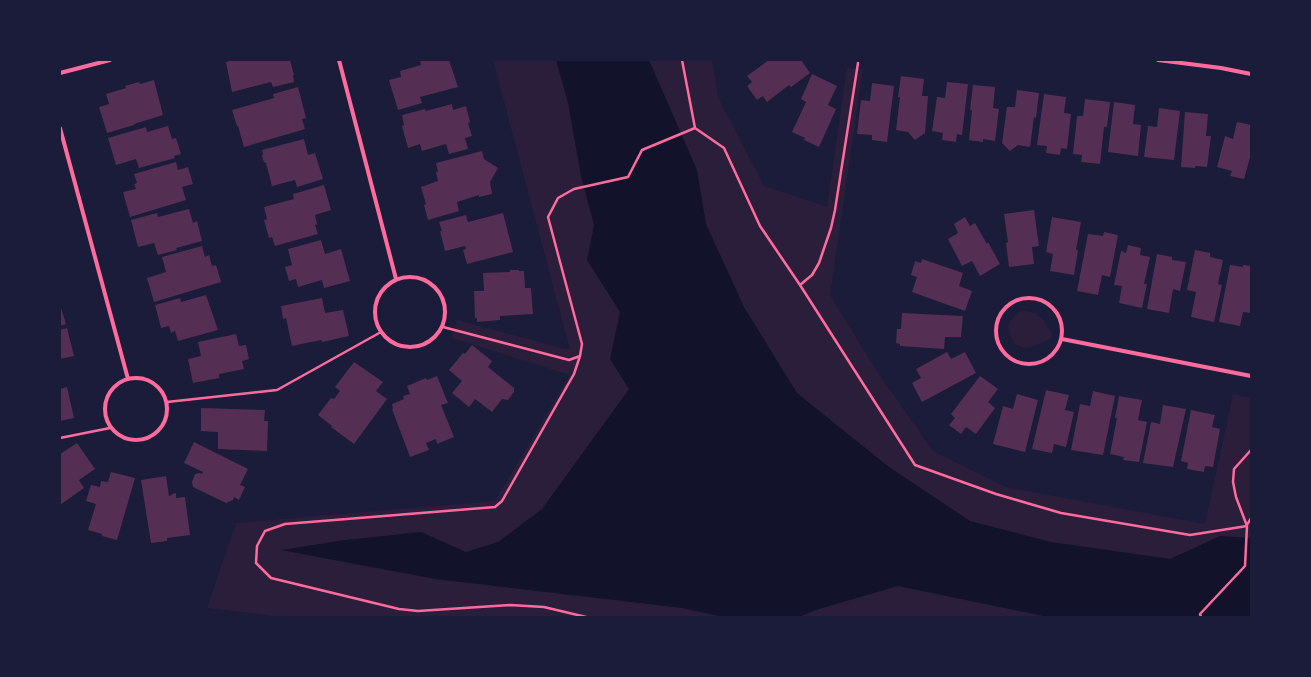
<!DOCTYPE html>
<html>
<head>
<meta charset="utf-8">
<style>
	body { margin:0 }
	#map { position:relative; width:1311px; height:677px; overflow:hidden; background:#1b1b3a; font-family:Montserrat,sans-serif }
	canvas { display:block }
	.frame { position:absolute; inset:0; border:61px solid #1b1b3a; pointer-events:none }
</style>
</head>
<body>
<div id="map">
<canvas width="1311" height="677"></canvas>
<div class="frame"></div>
</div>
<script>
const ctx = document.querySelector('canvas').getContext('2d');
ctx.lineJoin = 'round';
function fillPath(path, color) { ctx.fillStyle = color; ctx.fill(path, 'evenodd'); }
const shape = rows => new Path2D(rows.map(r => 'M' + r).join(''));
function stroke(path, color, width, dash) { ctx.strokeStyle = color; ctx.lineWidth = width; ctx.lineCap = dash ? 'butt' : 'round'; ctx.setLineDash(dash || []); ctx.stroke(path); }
fillPath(shape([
	[493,60,712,60,718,97,764,186,827,207,847,68,863,69,830,295,876,370,933,451,1006,487,1205,524,1233,394,1251,398,1251,617,283,617,207,608,236,523,495,501,570,375,452,338,457,320,570,350],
	[1022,311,1027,311,1035,313,1044,321,1052,333,1052,336,1050,339,1029,348,1024,348,1015,344,1010,335,1008,326,1013,317]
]), '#2a1e3b');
fillPath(shape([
	[556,60,649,60,697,170,706,224,744,307,797,393,889,467,970,521,1051,542,1170,559,1220,536,1251,538,1251,617,1048,617,898,586,819,609,799,617,723,617,682,608,435,579,281,550,345,540,421,532,466,552,498,542,542,509,629,389,610,359,620,312,587,260,594,225,581,176,568,103]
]), '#12122b');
fillPath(shape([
	[233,60,290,60,294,75,293,75,294,82,273,87,271,82,232,92,226,62],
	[420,60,449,60,458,87,420,97,422,103,398,110,389,80,401,77,400,71,421,65],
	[769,60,801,60,810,73,791,87,789,85,767,102,763,96,757,100,747,86,752,82,747,76],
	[812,74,837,86,828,105,836,109,819,147,804,140,805,138,792,132,806,102,801,99],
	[901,76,924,79,922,96,928,96,925,133,915,140,908,132,896,130,900,97,898,97],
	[154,80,163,115,134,124,134,125,107,133,99,107,109,104,106,94,126,88,125,86,139,82,140,84],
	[947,82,968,84,962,135,957,134,956,142,942,140,943,133,932,131,937,97,945,98],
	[872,83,894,86,887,142,872,140,872,135,857,134,861,100,870,101],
	[973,85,995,87,993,108,999,109,995,141,983,139,983,142,969,140,972,110,970,110],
	[298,87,306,118,302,119,305,129,244,147,238,126,237,126,232,110,274,98,273,94],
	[1017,90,1039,93,1036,118,1034,117,1030,147,1018,145,1010,151,1002,143,1007,107,1015,107],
	[1044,94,1066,97,1064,113,1071,114,1067,149,1061,148,1060,155,1046,153,1047,146,1037,145],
	[1085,99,1110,102,1107,127,1104,127,1100,164,1081,162,1082,155,1073,154,1077,116,1083,116],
	[1114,102,1135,105,1133,124,1141,125,1138,156,1108,152],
	[452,104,453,110,466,106,470,122,468,123,472,136,465,138,468,149,449,154,446,144,422,151,420,144,408,148,402,126,404,125,402,115,425,109,426,111],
	[1159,108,1180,111,1174,160,1144,157,1148,126,1157,127],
	[1185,112,1208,114,1206,136,1211,136,1207,167,1195,166,1195,168,1181,167],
	[1237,122,1251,125,1251,154,1244,179,1230,176,1232,171,1217,167,1225,136,1233,139],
	[168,126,172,139,176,138,181,154,174,156,175,158,139,168,136,159,116,165,108,138,146,127,147,132],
	[304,139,308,155,315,153,323,179,297,187,295,180,272,186,266,163,264,162,262,156,263,154,262,150],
	[482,151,484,159,498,168,490,182,492,194,479,197,479,195,457,202,459,211,428,220,424,205,426,204,421,187,438,181,436,172,438,172,436,163],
	[176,162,178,170,188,167,193,184,182,187,186,200,130,217,123,192,136,189,134,184,137,183,134,174],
	[324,185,331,210,315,215,317,224,315,225,318,234,275,246,272,237,269,238,264,220,267,219,264,207,294,199,293,194],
	[189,209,193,223,197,221,202,241,176,248,177,250,158,255,154,243,138,247,131,220,157,213,158,217],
	[1034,210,1039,246,1032,247,1034,264,1009,267,1006,243,1008,242,1004,214],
	[503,213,513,252,467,264,463,250,466,249,465,246,445,251,440,231,442,231,439,222,466,215,468,222],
	[965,217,970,226,975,223,987,244,988,242,1000,264,980,276,972,261,962,266,948,239,958,233,954,224],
	[1052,217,1081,222,1076,250,1078,250,1074,275,1050,271,1053,254,1046,252],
	[1104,232,1118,235,1110,277,1102,275,1098,295,1077,291,1088,234,1103,236],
	[321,240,325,254,341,249,350,281,324,288,322,280,298,287,296,279,289,281,285,267,292,265,288,249],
	[1128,245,1141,248,1140,255,1150,257,1144,284,1147,284,1142,308,1119,303,1122,286,1114,285,1121,251,1126,253],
	[202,246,205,257,209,255,212,266,216,265,221,282,154,302,147,278,166,272,162,257],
	[1195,250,1210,253,1210,257,1223,260,1218,284,1222,285,1214,322,1191,317,1196,292,1187,290],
	[1157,254,1172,257,1172,260,1186,262,1180,291,1173,289,1169,313,1147,309],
	[922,259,963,273,959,286,972,291,965,311,912,292,917,277,911,275,915,261,921,263],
	[1230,265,1243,267,1243,265,1251,266,1251,313,1243,312,1240,326,1219,322],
	[510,270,519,270,519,271,524,271,525,288,531,288,533,314,500,316,500,320,477,322,477,318,475,318,474,291,484,291,483,273,510,272],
	[206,295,218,330,178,341,175,331,171,333,169,326,161,328,155,305,180,298,181,302],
	[322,298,325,313,343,310,349,336,322,342,321,340,292,346,286,318,283,319,281,306],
	[60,305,66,324,60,326],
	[902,313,963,316,961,337,945,337,944,349,900,346,900,344,896,343,897,329,901,329],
	[67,328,74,356,60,359,60,330],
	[236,334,239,346,246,345,249,359,242,361,244,369,219,374,219,378,193,383,188,359,201,356,198,342],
	[472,345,492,361,488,367,514,388,514,392,508,400,502,399,492,412,475,399,469,407,452,393,462,381,449,370,463,353,465,354],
	[947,352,951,359,965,352,976,373,922,402,912,383,921,378,916,369],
	[354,362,383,382,376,391,387,399,354,444,331,427,332,426,318,415,331,398,334,399,340,391,335,387],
	[437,376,448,403,441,405,454,437,437,444,436,439,426,443,429,450,410,457,392,409,393,408,392,404,404,399,403,396,410,394,407,386,426,378,427,380],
	[980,376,998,389,988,402,995,408,976,434,966,427,961,434,949,425,955,418,951,414],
	[67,387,74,418,60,421,60,389],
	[1046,390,1069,395,1065,410,1074,412,1066,447,1054,444,1052,453,1032,449],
	[1093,391,1115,396,1103,455,1071,450,1080,404,1090,406],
	[1017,394,1038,400,1025,452,993,444,1003,406,1013,409],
	[1119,396,1142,400,1138,420,1147,422,1139,462,1123,460,1124,457,1110,454,1117,418,1115,418],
	[1163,405,1186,409,1173,467,1143,463,1151,422,1160,424],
	[201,408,265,410,264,421,268,421,267,451,218,449,218,432,201,431],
	[1191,410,1215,415,1212,427,1220,429,1213,467,1205,466,1204,472,1187,469,1188,463,1181,461],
	[194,442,248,469,240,485,245,487,239,500,234,497,233,500,226,503,193,487,192,482,195,474,200,473,202,474,203,472,184,463],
	[77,443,95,469,79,480,84,488,60,505,60,454],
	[111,472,135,478,117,540,102,536,102,534,88,530,96,504,86,501,91,485,100,487,101,481,108,482],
	[166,476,169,496,172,495,172,494,176,493,176,498,185,497,190,535,167,538,167,541,151,543,141,480]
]), '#542f53');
stroke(shape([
	[682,60,695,128,724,148,760,226,800,285],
	[858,63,835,210,831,228,819,263,812,275,800,285,915,465,996,494,1061,513,1190,535,1247,526],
	[443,327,569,360,580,356,582,344,548,217,558,198,574,189,628,177,642,150,695,128],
	[580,356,574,374,502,501,495,507,285,524,265,531,257,546,256,563,271,578,399,609,418,611,510,605,544,607,586,617],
	[167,402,277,390,381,332],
	[60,438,110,428],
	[1247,525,1251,518],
	[1201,617,1200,614,1245,566,1247,526,1236,497,1233,482,1234,469,1251,450]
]), '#ff6b9d', 2.5);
stroke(shape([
	[339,60,396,279],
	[1158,60,1221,68,1251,74],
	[60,73,110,60],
	[60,128,128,379],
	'375 312a35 35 0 1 1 70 0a35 35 0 1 1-70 0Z',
	'996 331a33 33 0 1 1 66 0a33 33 0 1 1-66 0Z',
	[1062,339,1251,376],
	'105 409a31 31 0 1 1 62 0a31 31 0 1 1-62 0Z'
]), '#ff6b9d', 4);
</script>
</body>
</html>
